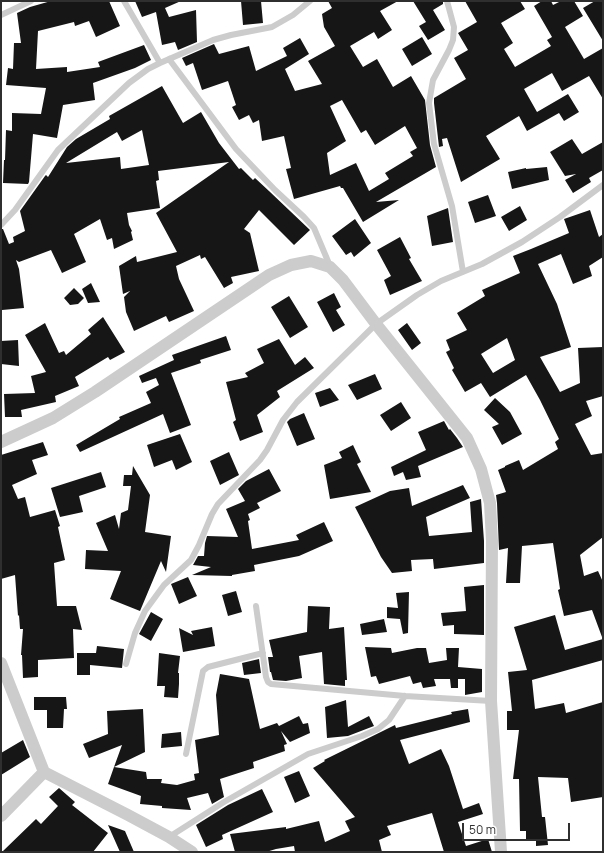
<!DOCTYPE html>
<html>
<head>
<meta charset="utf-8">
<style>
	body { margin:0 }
	#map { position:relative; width:604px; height:853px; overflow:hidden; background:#fff; font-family:Manrope,sans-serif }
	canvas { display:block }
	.frame { position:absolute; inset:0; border:2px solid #2f2f2f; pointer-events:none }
	.scale { position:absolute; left:462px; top:823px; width:108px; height:18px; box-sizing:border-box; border:2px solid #2f2f2f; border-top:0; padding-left:5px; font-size:12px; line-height:14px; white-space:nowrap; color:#2f2f2f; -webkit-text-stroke:3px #fff; paint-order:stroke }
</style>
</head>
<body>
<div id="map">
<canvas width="604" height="853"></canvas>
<div class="frame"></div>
<div class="scale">50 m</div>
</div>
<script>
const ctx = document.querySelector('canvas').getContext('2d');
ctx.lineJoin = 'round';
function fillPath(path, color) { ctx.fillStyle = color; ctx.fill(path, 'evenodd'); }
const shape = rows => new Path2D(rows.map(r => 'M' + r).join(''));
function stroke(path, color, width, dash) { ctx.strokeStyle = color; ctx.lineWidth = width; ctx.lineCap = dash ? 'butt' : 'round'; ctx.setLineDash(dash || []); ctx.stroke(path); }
fillPath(shape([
	[51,1,109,1,120,26,96,37,89,21,75,26,74,22,38,31,36,69,67,67,67,72,100,67,98,62,144,45,151,60,135,68,93,83,95,100,63,105,57,138,33,134,29,182,28,184,3,183,4,160,5,160,6,130,12,131,12,113,41,114,46,88,6,85,8,68,13,69,14,43,21,43,17,13,30,7],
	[135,1,181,1,165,8,169,17,196,10,197,42,178,50,175,42,162,45,156,12,142,17],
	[241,1,261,1,263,23,243,25],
	[328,1,398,1,380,11,392,30,378,39,374,32,350,46,363,67,377,59,393,87,411,76,425,100,430,145,436,167,376,202,399,200,363,222,343,188,341,188,340,186,294,199,286,169,291,168,284,136,262,141,259,120,253,123,249,115,239,120,232,107,236,105,228,81,202,90,193,63,186,66,182,58,214,44,219,54,249,46,256,71,287,56,283,48,300,38,309,54,285,69,295,91,322,84,308,61,335,46,324,27,322,14,332,8],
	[342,100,361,133,366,130,375,145,405,126,417,148,410,152,413,156,385,173,389,179,369,191,356,163,330,175,327,153,346,141,330,106],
	[413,1,443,1,443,4,433,10,445,30,428,40,419,26,426,22],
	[465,1,520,1,525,9,501,23,513,43,504,49,515,67,551,46,547,40,552,37,534,6,542,1,551,1,553,5,561,1,574,1,583,16,565,27,584,59,603,48,603,99,589,76,562,91,552,73,524,89,537,112,568,94,579,112,564,121,559,113,527,131,519,116,486,136,500,159,461,182,447,138,442,139,443,146,439,147,434,103,434,98,466,79,454,58,468,50,458,33,477,22],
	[595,1,603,1,603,41,583,8],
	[422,37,432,54,412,66,402,49],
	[162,86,183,123,201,112,219,143,239,169,241,168,253,180,255,178,269,191,310,230,294,245,259,210,244,229,250,233,259,271,231,277,233,283,224,288,205,257,201,259,200,255,176,266,179,279,194,311,169,322,166,316,134,331,126,312,124,297,130,291,123,294,119,266,136,256,137,262,177,252,156,213,229,162,158,171,159,180,156,181,160,208,127,213,129,225,132,231,131,232,133,240,114,249,112,238,107,240,100,219,74,234,86,262,62,273,51,250,19,262,16,260,19,269,24,308,2,310,1,302,1,229,3,229,9,244,14,242,13,237,25,231,20,211,45,176,46,175,48,177,67,147,76,139,110,119,109,116],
	[142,130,149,165,121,169,120,157,66,163,117,132,122,141],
	[572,139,582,154,603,142,603,170,589,178,591,182,573,193,565,180,576,174,565,176,550,152],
	[547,167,549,180,512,189,508,172,526,168,526,169],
	[488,195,496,216,475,223,468,202],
	[520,206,527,220,509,231,501,217],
	[448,208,453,242,432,246,427,216],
	[590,210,599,237,603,234,603,257,589,266,592,276,573,284,561,254,538,264,557,304,571,347,540,357,560,392,580,383,578,348,603,347,603,396,586,401,592,416,575,424,591,455,603,453,603,537,580,555,584,576,598,571,603,582,602,637,592,610,564,616,558,590,560,589,553,543,522,546,520,583,506,583,508,548,499,550,497,503,496,495,506,492,498,470,505,467,505,466,519,460,523,470,558,449,555,442,559,439,540,400,526,375,490,397,481,383,465,392,452,370,454,368,446,352,450,350,446,340,467,330,457,313,485,296,482,290,520,273,513,256,531,249,569,233,564,219],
	[507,338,515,360,493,373,481,354],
	[355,219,371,243,354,257,351,252,346,255,332,236],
	[400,237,411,258,409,259,422,281,390,295,384,280,391,276,377,250],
	[91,283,100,302,88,303,82,289],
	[74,288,84,298,78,304,70,305,64,298],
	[334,293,341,307,336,310,345,325,333,332,317,302],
	[289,296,308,327,290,338,271,307],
	[103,317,125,352,110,360,108,357,75,377,79,386,55,396,56,402,21,410,22,417,5,417,4,394,35,393,31,376,46,372,25,335,45,323,59,353,64,351,66,355,91,334,88,330],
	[407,323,421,343,412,350,398,330],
	[226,336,231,350,200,360,201,363,171,373,191,425,170,433,163,414,80,452,76,445,120,419,119,417,151,403,146,392,159,385,156,378,142,383,139,376,174,360,172,355],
	[279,339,295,365,305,357,314,368,277,391,280,397,257,415,263,432,240,441,233,422,236,420,226,382,248,377,245,373,264,363,257,349],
	[18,340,19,366,1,364,1,341],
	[375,374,382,389,357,400,348,385],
	[330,388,339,400,320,407,315,393],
	[495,398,510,412,522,434,502,445,492,427,499,424,484,410],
	[401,402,411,418,391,431,380,415],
	[304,413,315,439,297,446,287,422,290,419],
	[444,421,449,430,450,429,457,438,463,447,418,466,421,477,406,480,403,472,394,476,391,467,426,450,418,432],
	[180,434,192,462,176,470,172,460,154,467,147,445],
	[43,442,48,455,32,460,37,474,12,485,18,499,25,497,30,517,55,510,60,526,58,527,65,560,54,563,57,606,76,606,82,630,73,629,74,658,38,660,38,677,23,678,22,655,21,655,23,629,20,629,19,615,18,616,15,575,1,579,1,455],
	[353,445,361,462,357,464,371,492,330,499,324,465,342,458,339,452],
	[229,452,239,475,220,485,210,461],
	[133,466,150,495,145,532,171,536,166,572,161,561,140,611,110,599,121,571,85,569,86,550,108,551,96,523,115,515,119,529,121,513,128,510,131,486,123,486,124,475,132,475],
	[269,469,281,491,257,503,260,508,248,514,250,520,248,521,252,549,299,540,296,535,324,522,333,541,299,556,254,565,255,571,232,575,232,576,192,575,211,567,193,565,198,556,204,556,205,543,207,536,238,537,226,509,245,501,238,489,246,481],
	[101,472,106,487,79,496,83,512,60,517,51,488],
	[463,485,470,498,426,517,429,536,472,532,470,502,481,499,484,541,484,563,434,569,433,559,411,560,412,571,392,573,381,557,355,507,390,491,409,488,412,506],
	[188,577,197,596,179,604,171,584],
	[484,585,484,635,454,634,454,625,443,626,441,613,466,611,464,587],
	[236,591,242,612,228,616,222,595],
	[409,592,408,633,403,634,400,619,387,618,387,607,398,608,396,593],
	[308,606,330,607,329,629,344,627,347,680,345,680,345,686,324,684,322,652,299,656,302,678,286,681,273,680,271,672,270,672,268,657,273,657,269,640,307,632],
	[151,612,163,619,151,641,139,634],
	[555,615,565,650,603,639,603,660,532,680,535,709,564,703,566,713,603,702,603,797,571,802,568,778,538,777,542,817,545,817,548,845,536,846,536,841,526,840,526,831,520,831,519,779,513,779,519,730,507,730,507,711,512,711,508,672,527,670,514,627],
	[384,619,387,632,362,635,360,624],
	[212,627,215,646,183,652,179,628,193,635,191,631],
	[97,646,124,649,122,668,90,665,90,675,77,675,77,653,96,653],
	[365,647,391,648,392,653,417,648,426,648,429,663,447,660,446,648,459,648,458,667,482,669,482,692,465,695,465,679,458,679,458,688,451,688,450,679,434,679,436,686,423,688,421,682,413,684,410,676,379,684,376,676,371,677],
	[159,653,180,656,178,673,179,673,179,684,178,698,164,697,165,686,157,686],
	[259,659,261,673,244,675,242,663],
	[220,674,249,679,260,729,277,723,279,726,299,716,303,724,308,723,310,733,290,742,281,731,287,744,284,745,285,751,253,762,254,768,220,779,224,797,212,804,208,793,187,798,191,810,162,808,162,806,140,804,141,796,108,784,114,767,146,772,147,779,162,779,161,783,177,785,195,780,194,774,199,773,195,740,219,735,216,695],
	[34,697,66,697,67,709,64,709,63,728,47,728,47,710,34,710],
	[346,700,348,727,369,716,374,726,348,736,327,738,325,707],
	[143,709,145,752,114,767,122,745,89,758,83,744,108,734,107,711],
	[468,709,470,722,400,740,409,764,441,749,449,766,463,809,479,803,483,814,458,822,466,846,488,839,492,852,444,852,432,813,387,826,391,835,379,840,382,852,295,852,294,846,276,849,266,852,235,852,230,834,286,827,286,829,319,821,325,842,350,831,345,821,355,817,313,768,325,761,324,760,395,725,396,728,452,714,451,712],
	[181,732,182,746,161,748,162,734],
	[23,740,30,757,1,775,1,753],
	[299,771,310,796,295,803,284,777],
	[59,788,75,802,72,805,108,833,93,852,2,852,36,819,41,824,58,806,49,797],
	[262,789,273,812,222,835,223,839,206,847,196,825,228,805],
	[108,825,125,831,134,852,120,852]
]), '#161616');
stroke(shape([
	[124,1,160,63],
	[447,1,454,27,453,40,449,50,433,80,429,103,434,144,452,206,463,272],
	[1,15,31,1],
	[169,59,236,149,275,190,304,217,314,228,330,266],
	[1,225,15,210,58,150,129,83,148,69,160,63,213,40,231,35,272,27,293,15,310,1],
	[256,606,266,677,268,682,271,684,405,696,491,701],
	[126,664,135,633,145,611,164,585,191,560,199,545,212,514,218,504,260,460,267,450,283,420,297,402,376,324,417,295,441,281,482,264,522,242,560,217,603,185],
	[186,754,203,671,208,667,263,653],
	[169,837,224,802,308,754,362,736,378,729,389,720,405,696]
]), '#ccc', 6);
stroke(shape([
	[1,442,53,418,95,392,269,275,291,265,311,261,330,267,343,280,376,324,467,438,481,469,490,503,492,541,491,701,501,852],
	[1,663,44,772,1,816],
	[44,772,128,815,169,837,192,852]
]), '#ccc', 12);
</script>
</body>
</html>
